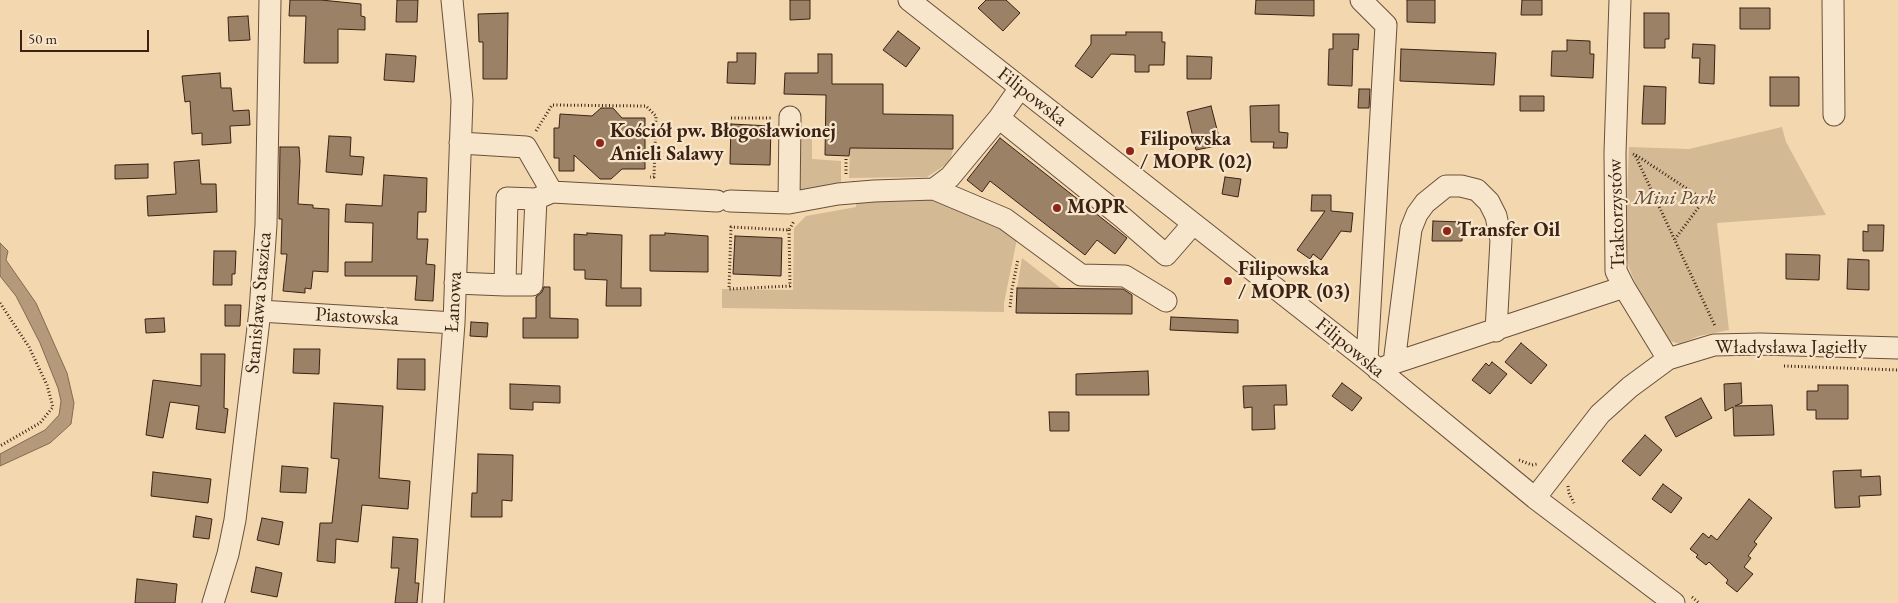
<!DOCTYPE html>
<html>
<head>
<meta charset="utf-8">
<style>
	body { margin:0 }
	#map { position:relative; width:1898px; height:603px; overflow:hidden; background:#f3d8af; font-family:"EB Garamond",serif }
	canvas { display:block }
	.scale { position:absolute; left:20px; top:30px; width:129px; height:22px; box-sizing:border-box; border:2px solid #3b2214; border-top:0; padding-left:6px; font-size:15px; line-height:18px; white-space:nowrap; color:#3b2214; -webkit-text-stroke:4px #f7e6cb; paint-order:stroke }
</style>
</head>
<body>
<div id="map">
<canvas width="1898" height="603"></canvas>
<div class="scale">50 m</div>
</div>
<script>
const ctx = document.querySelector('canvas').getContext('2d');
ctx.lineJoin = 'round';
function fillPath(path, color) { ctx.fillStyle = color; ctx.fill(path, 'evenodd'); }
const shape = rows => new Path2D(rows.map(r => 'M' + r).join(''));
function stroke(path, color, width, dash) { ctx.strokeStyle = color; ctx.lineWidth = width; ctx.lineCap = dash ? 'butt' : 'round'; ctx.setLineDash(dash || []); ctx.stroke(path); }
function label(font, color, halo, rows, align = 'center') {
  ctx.font = font + ' "EB Garamond",serif'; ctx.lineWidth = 4.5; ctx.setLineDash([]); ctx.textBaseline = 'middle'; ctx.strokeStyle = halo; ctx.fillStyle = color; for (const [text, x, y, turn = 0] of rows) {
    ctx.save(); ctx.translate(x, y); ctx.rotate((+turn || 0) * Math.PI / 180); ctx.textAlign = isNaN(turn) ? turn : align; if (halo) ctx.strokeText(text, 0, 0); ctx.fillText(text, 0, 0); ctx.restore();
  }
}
fillPath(shape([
	[1782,127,1786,142,1826,215,1717,223,1729,330,1699,336,1680,344,1670,341,1636,285,1629,268,1625,248,1629,147,1689,149],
	[798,130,812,131,812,159,841,161,841,187,803,193,797,188],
	[850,148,953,149,950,162,927,177,849,178],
	[936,200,1002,226,1017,239,1004,303,1004,312,722,308,722,289,793,290,794,228,806,216,856,207,856,201],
	[1022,258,1062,289,1017,288]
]), '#d4b995');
const water = shape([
	[0,243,8,251,6,260,36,303,67,373,74,403,71,424,50,443,0,466,0,454,45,430,59,415,61,401,58,388,40,343,16,296,0,276,0,243]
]);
fillPath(water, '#b49a7a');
stroke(water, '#846a51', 1);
const building = shape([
	[290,0,321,0,361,4,361,16,365,17,365,30,338,29,338,63,304,63,306,16,289,16,290,0],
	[397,0,418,0,417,22,396,22,397,0],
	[790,0,810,0,810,19,790,20,790,0],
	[986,0,1006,0,1020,13,1003,31,978,8,986,0],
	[1256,0,1314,0,1314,16,1255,14,1256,0],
	[1407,0,1435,0,1435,23,1407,22,1407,0],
	[1522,0,1542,0,1542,15,1521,15,1522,0],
	[1740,8,1770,8,1770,29,1740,29,1740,8],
	[508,13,507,79,483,79,483,42,479,42,478,14,508,13],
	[1644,13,1669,13,1669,39,1665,39,1665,48,1644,48,1644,13],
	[248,16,250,40,229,41,228,17,248,16],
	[898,31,920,48,906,67,883,50,898,31],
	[1126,32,1162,32,1162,42,1165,42,1164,65,1149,65,1149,72,1135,72,1135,55,1111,54,1092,78,1075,66,1091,44,1091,35,1126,35,1126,32],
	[1333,34,1359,34,1358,50,1353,49,1352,86,1328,85,1329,49,1333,49,1333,34],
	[1567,40,1590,41,1590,54,1594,54,1593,78,1551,76,1552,51,1567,51,1567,40],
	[1693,44,1715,45,1714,84,1699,83,1700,58,1692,58,1693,44],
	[1401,49,1496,53,1494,85,1400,81,1401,49],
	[737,53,756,53,755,84,727,83,728,62,737,62,737,53],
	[386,54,416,56,414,82,384,80,386,54],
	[818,54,832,54,832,84,883,84,883,114,953,115,953,149,850,148,849,156,825,155,826,95,784,94,785,73,818,73,818,54],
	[1187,56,1212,57,1211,79,1187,79,1187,56],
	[220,73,221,88,231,88,233,111,249,110,250,125,230,126,231,143,202,145,202,133,192,134,190,101,185,102,182,76,220,73],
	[1770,77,1799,77,1799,106,1770,106,1770,77],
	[1644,86,1666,87,1665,124,1642,124,1644,86],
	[1359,89,1370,89,1369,108,1358,108,1359,89],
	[1520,96,1544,96,1544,111,1520,111,1520,96],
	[1279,105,1279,132,1288,133,1287,148,1273,148,1274,142,1251,142,1250,106,1279,105],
	[1211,106,1221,145,1196,150,1187,112,1211,106],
	[601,108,613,108,622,118,645,118,645,169,622,169,611,179,600,179,574,155,574,171,559,171,559,158,554,158,554,128,559,128,560,114,592,116,601,108],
	[731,124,771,126,770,165,730,164,731,124],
	[329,136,351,137,350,156,364,157,362,175,326,172,329,136],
	[1000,138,1127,238,1115,254,1097,240,1085,255,990,181,982,192,967,180,1000,138],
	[280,147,299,147,300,161,298,204,313,205,313,208,329,209,328,272,313,271,311,289,305,288,305,293,283,291,287,254,281,254,282,219,279,219,280,147],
	[199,160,201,184,216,184,217,212,148,216,147,196,176,194,174,162,199,160],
	[148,164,148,178,115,179,115,165,148,164],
	[384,175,427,178,426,212,418,212,417,239,428,239,426,264,435,265,433,301,415,300,417,276,345,276,345,262,372,262,373,223,345,222,346,204,382,206,384,175],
	[1225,177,1241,179,1238,197,1222,194,1225,177],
	[1312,195,1331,195,1331,211,1353,213,1351,232,1341,231,1321,260,1313,254,1310,259,1297,250,1325,211,1311,211,1312,195],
	[1433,221,1463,222,1462,241,1432,241,1433,221],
	[1868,225,1884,225,1883,251,1863,251,1863,231,1868,232,1868,225],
	[587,233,622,235,621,288,641,288,641,306,606,306,607,280,585,279,585,270,574,270,574,234,587,235,587,233],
	[665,233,708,236,708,272,650,271,650,235,665,235,665,233],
	[735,236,782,238,781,276,733,274,735,236],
	[214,251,236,251,235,274,232,274,232,285,213,285,214,251],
	[1786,254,1820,255,1819,280,1786,279,1786,254],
	[1848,259,1869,260,1869,290,1847,289,1848,259],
	[544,287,550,287,550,318,578,319,578,338,523,338,523,318,536,318,536,297,542,292,544,287],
	[1017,288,1123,289,1132,295,1132,314,1016,313,1017,288],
	[225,305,241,305,240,326,225,326,225,305],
	[1171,317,1238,320,1238,333,1170,330,1171,317],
	[164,318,165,332,146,333,145,319,164,318],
	[471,322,488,323,487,337,470,336,471,322],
	[1521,343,1547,365,1531,384,1505,362,1521,343],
	[294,349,320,349,319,374,293,373,294,349],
	[201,354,225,354,224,408,228,409,225,433,196,429,199,406,170,402,163,438,146,435,153,380,201,386,201,354],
	[398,359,425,359,425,390,397,389,398,359],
	[1492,362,1507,374,1490,394,1472,380,1486,363,1489,366,1492,362],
	[1148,371,1149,395,1076,395,1076,374,1148,371],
	[1342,383,1362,398,1352,411,1332,396,1342,383],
	[1741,383,1742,403,1735,406,1772,405,1774,435,1734,436,1733,407,1725,411,1724,384,1741,383],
	[510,384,560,386,560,403,533,402,533,410,510,409,510,384],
	[1286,385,1287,405,1274,405,1275,429,1252,430,1252,407,1244,408,1243,386,1286,385],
	[1818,385,1848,385,1848,419,1816,419,1816,410,1807,410,1807,391,1818,391,1818,385],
	[1701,398,1712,418,1676,437,1665,417,1701,398],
	[334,403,383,406,379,478,410,481,408,509,362,505,358,542,336,539,335,563,317,561,320,523,332,523,339,459,331,458,334,403],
	[1049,412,1069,412,1069,431,1050,431,1049,412],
	[1645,435,1662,450,1640,476,1622,461,1645,435],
	[478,454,513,455,512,501,502,500,502,517,471,517,472,493,477,493,478,454],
	[282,466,308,468,306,493,280,492,282,466],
	[1861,470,1861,477,1880,476,1881,495,1859,496,1860,507,1835,508,1833,471,1861,470],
	[153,472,211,479,208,503,151,496,153,472],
	[1663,484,1682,498,1671,513,1652,499,1663,484],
	[1749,499,1772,518,1754,542,1757,544,1748,556,1751,558,1744,567,1753,574,1737,592,1726,583,1728,580,1709,562,1706,565,1696,557,1698,555,1690,549,1703,533,1709,538,1711,535,1717,540,1749,499],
	[196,516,212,519,209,539,193,537,196,516],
	[262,518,283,522,279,545,257,540,262,518],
	[393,537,418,539,415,583,419,583,417,603,395,603,399,568,391,568,393,537],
	[256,567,282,573,277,597,251,592,256,567],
	[137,579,177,584,175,603,135,603,137,579]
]);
fillPath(building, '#9b8165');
stroke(building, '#3b2214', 1);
const minor = shape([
	[909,0,1367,360,1535,498,1674,603],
	[1361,0,1386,25,1367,360],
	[1833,0,1834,115],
	[999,118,1122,217,1166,255,1193,224],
	[460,143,526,147,552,192],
	[934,189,1005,219,1081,275,1125,276,1166,301],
	[536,199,552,192,717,201],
	[730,201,789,203,838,194,874,191,934,189,950,177,999,118,1020,88],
	[789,203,790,117],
	[455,283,505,285,532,285,536,199,507,198,505,285],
	[1624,287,1668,359],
	[260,311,454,323],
	[1394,363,1411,229,1417,214,1425,203,1446,186,1461,186,1477,190,1489,202,1496,216,1501,240,1496,331],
	[1378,370,1394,363,1624,287,1616,271,1615,153,1620,0],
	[1535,498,1600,414,1630,387,1668,359,1714,345,1760,344,1898,348],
	[213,603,228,554,235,520,260,311,266,225,270,0],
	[433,603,454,323,462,100,452,0]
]);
stroke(minor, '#69503b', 23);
stroke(shape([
	[731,118,773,118],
	[536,131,552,105,646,106,656,116,654,177,650,177],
	[1633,154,1635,155,1715,326],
	[1636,155,1704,200,1675,239],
	[846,159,846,176],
	[789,230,790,286,729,289,731,227,789,230,794,221],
	[0,303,29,347,47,385,53,407,40,423,0,446],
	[1010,307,1012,289,1018,259],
	[1784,366,1898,370],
	[1519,460,1532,465,1537,464],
	[1568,486,1569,493,1574,503],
	[1692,597,1699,603]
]), '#3b2214', 3, [1, 2.5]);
stroke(minor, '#f7e6cb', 21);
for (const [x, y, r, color] of [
	[600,143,5,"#8f2418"],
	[1130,151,5,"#8f2418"],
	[1057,208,5,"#8f2418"],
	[1447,231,5,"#8f2418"],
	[1228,281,5,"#8f2418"]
]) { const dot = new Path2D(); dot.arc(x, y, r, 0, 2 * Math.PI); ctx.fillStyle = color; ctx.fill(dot); stroke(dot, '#f7e6cb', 2); }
label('20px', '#3b2214', '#f7e6cb', [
	["Filipowska",1032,97,38],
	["Traktorzystów",1617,214,-92],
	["Łanowa",454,302,-87],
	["Stanisława Staszica",259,303,-85],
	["Piastowska",357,317,3],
	["Filipowska",1350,348,39],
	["Władysława Jagiełły",1791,348]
]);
label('bold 20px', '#3b2214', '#f7e6cb', [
	["Kościół pw. Błogosławionej",610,132],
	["Anieli Salawy",610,155],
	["Filipowska",1140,140],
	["/ MOPR (02)",1140,163],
	["MOPR",1067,208],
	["Transfer Oil",1457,231],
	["Filipowska",1238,270],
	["/ MOPR (03)",1238,293]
], 'left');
label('italic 20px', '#614834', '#f7e6cb', [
	["Mini Park",1675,199]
]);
</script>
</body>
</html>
